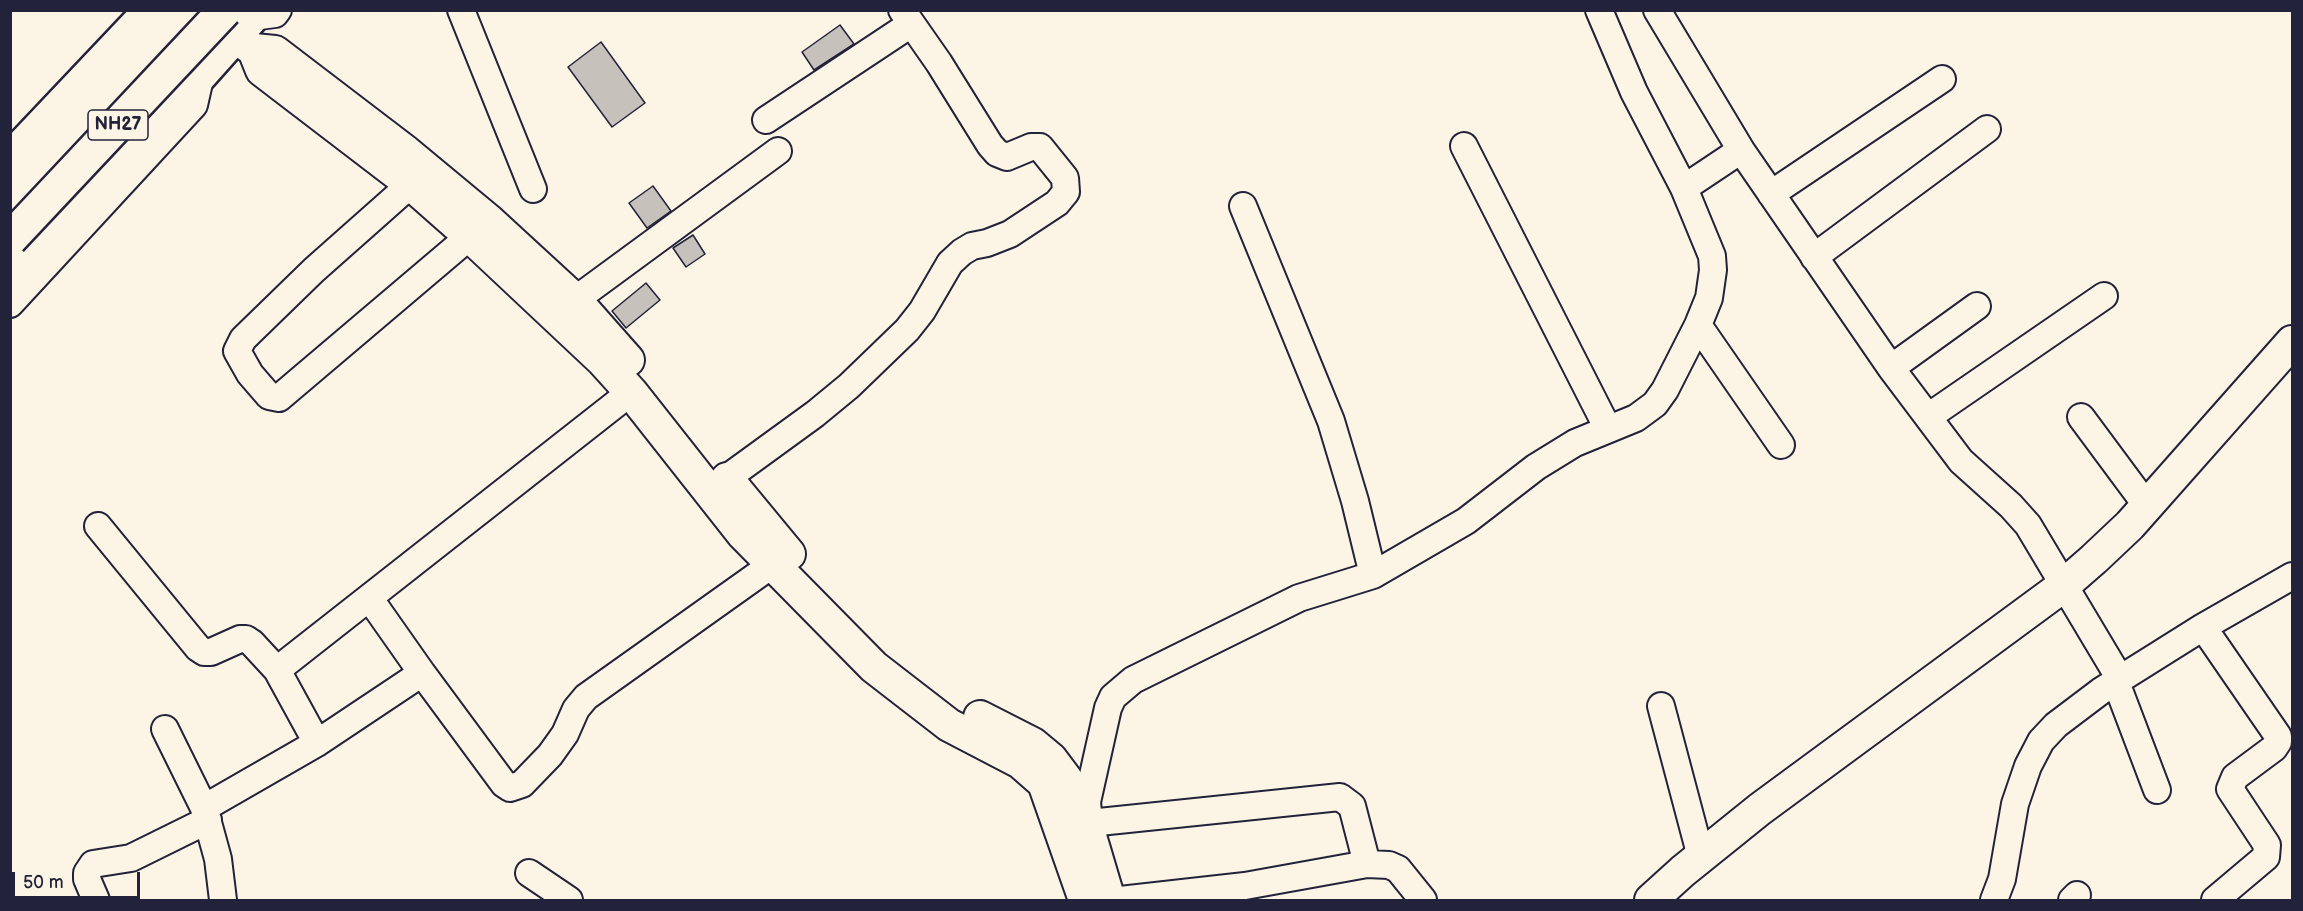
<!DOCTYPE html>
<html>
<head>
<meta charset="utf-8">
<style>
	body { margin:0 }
	#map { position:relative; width:2303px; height:911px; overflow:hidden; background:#fcf5e5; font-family:"Balsamiq Sans",sans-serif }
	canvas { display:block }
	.frame { position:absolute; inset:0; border:12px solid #22223b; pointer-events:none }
	.scale { position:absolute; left:12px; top:872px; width:128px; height:27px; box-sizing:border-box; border:3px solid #22223b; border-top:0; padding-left:8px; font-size:18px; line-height:21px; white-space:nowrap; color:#22223b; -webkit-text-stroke:4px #fcf5e5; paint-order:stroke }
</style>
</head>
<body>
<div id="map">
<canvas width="2303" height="911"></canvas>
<div class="frame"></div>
<div class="scale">50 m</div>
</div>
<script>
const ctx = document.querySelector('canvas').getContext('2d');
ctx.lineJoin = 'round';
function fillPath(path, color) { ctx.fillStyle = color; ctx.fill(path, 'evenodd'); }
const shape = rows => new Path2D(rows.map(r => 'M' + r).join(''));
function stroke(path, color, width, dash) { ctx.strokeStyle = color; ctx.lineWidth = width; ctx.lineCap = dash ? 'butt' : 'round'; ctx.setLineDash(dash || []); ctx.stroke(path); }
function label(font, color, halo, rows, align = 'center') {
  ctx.font = font + ' "Balsamiq Sans",sans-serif'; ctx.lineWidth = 5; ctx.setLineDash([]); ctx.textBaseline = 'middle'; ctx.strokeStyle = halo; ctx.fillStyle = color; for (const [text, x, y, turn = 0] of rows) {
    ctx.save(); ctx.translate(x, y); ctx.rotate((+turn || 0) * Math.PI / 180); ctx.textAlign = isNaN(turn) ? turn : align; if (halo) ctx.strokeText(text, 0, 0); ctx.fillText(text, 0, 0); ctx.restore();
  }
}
const building = shape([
	[840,25,854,44,814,70,802,52,840,25],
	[601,42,645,103,612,127,568,67,601,42],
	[653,186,671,211,647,228,629,203,653,186],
	[693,235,705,254,686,267,673,248,693,235],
	[646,283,660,300,626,328,612,311,646,283]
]);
fillPath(building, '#c6c1bb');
stroke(building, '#22223b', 1.5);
const minor = shape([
	[461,10,533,189],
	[1657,10,1741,150,1891,368,1961,461,2011,506,2028,525,2120,679],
	[252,17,275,14,278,10],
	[766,120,911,24],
	[1464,146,1608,429],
	[411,184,314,270,243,339,237,351,250,374,269,396,279,398,470,236],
	[1684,188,1741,150],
	[1771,194,1942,79],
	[1243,206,1331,421,1355,501,1373,575],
	[1814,257,1987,129],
	[575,300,778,151],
	[10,304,194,105,201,74],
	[1698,325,1781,445],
	[1891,368,1977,306],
	[1928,417,2104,296],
	[2081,417,2147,506],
	[727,478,815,414,849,386,907,330,922,311,950,263,962,252,972,246,987,243,1010,234,1057,203,1066,192,1065,178,1040,147,1031,147,1007,157,997,153,990,145,939,63,902,10],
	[98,526,198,648,204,652,211,652,240,639,246,639,252,643,277,670,317,743],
	[370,599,422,673,504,784,510,788,522,784,550,755,565,734,576,709,586,697,773,564],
	[2203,627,2278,736,2278,742,2274,748,2235,777,2230,789,2267,845,2266,857,2215,900],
	[277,670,631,392],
	[2116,682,2157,790],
	[1661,706,1701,857],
	[165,729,204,808,218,859,223,900],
	[204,808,317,743,422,673],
	[1367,864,1352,806,1340,797,1099,822,1092,820,1088,812,1087,802,1108,708,1113,697,1133,680,1299,598,1373,575,1466,521,1536,467,1575,443,1636,418,1655,404,1665,390,1698,325,1709,298,1713,270,1712,256,1684,188,1634,92,1599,10],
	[529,873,569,900],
	[96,900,87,879,87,873,93,864,131,858,208,820],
	[1120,900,1245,886,1367,864,1389,865,1398,869,1423,900],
	[1994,900,2002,879,2015,804,2028,766,2041,741,2056,725,2101,691,2203,627,2292,576],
	[2072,900,2077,895]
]);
const major = shape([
	[214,22,254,50,262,70,411,184,470,236,602,360,631,392,743,534,874,667,949,725,1020,762,1044,783,1085,900],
	[254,50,275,52,406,152,488,220,575,300,628,360],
	[727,479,789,554],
	[980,717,1033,744,1051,759,1066,779,1087,826,1109,900],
	[1651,900,1683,871,1760,809,2063,586,2094,559,2130,525,2292,342]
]);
const highway = shape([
	[10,159,151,10],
	[10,198,187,10],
	[10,272,201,74,258,10]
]);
stroke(minor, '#22223b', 30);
stroke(major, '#22223b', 36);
stroke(highway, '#22223b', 38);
stroke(minor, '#fcf5e5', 26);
stroke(major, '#fcf5e5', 32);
stroke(highway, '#fcf5e5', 33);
const highwayBridge = shape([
	[10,239,225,10]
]);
stroke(highwayBridge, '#22223b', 38, []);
stroke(highwayBridge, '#fcf5e5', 33);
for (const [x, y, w] of [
	[118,125,60]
]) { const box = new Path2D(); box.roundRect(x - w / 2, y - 15, w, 30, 4.5); ctx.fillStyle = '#fcf5e5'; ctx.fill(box); stroke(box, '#22223b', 1.5); }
label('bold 18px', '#22223b', null, [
	["NH27",118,125]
]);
</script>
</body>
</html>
